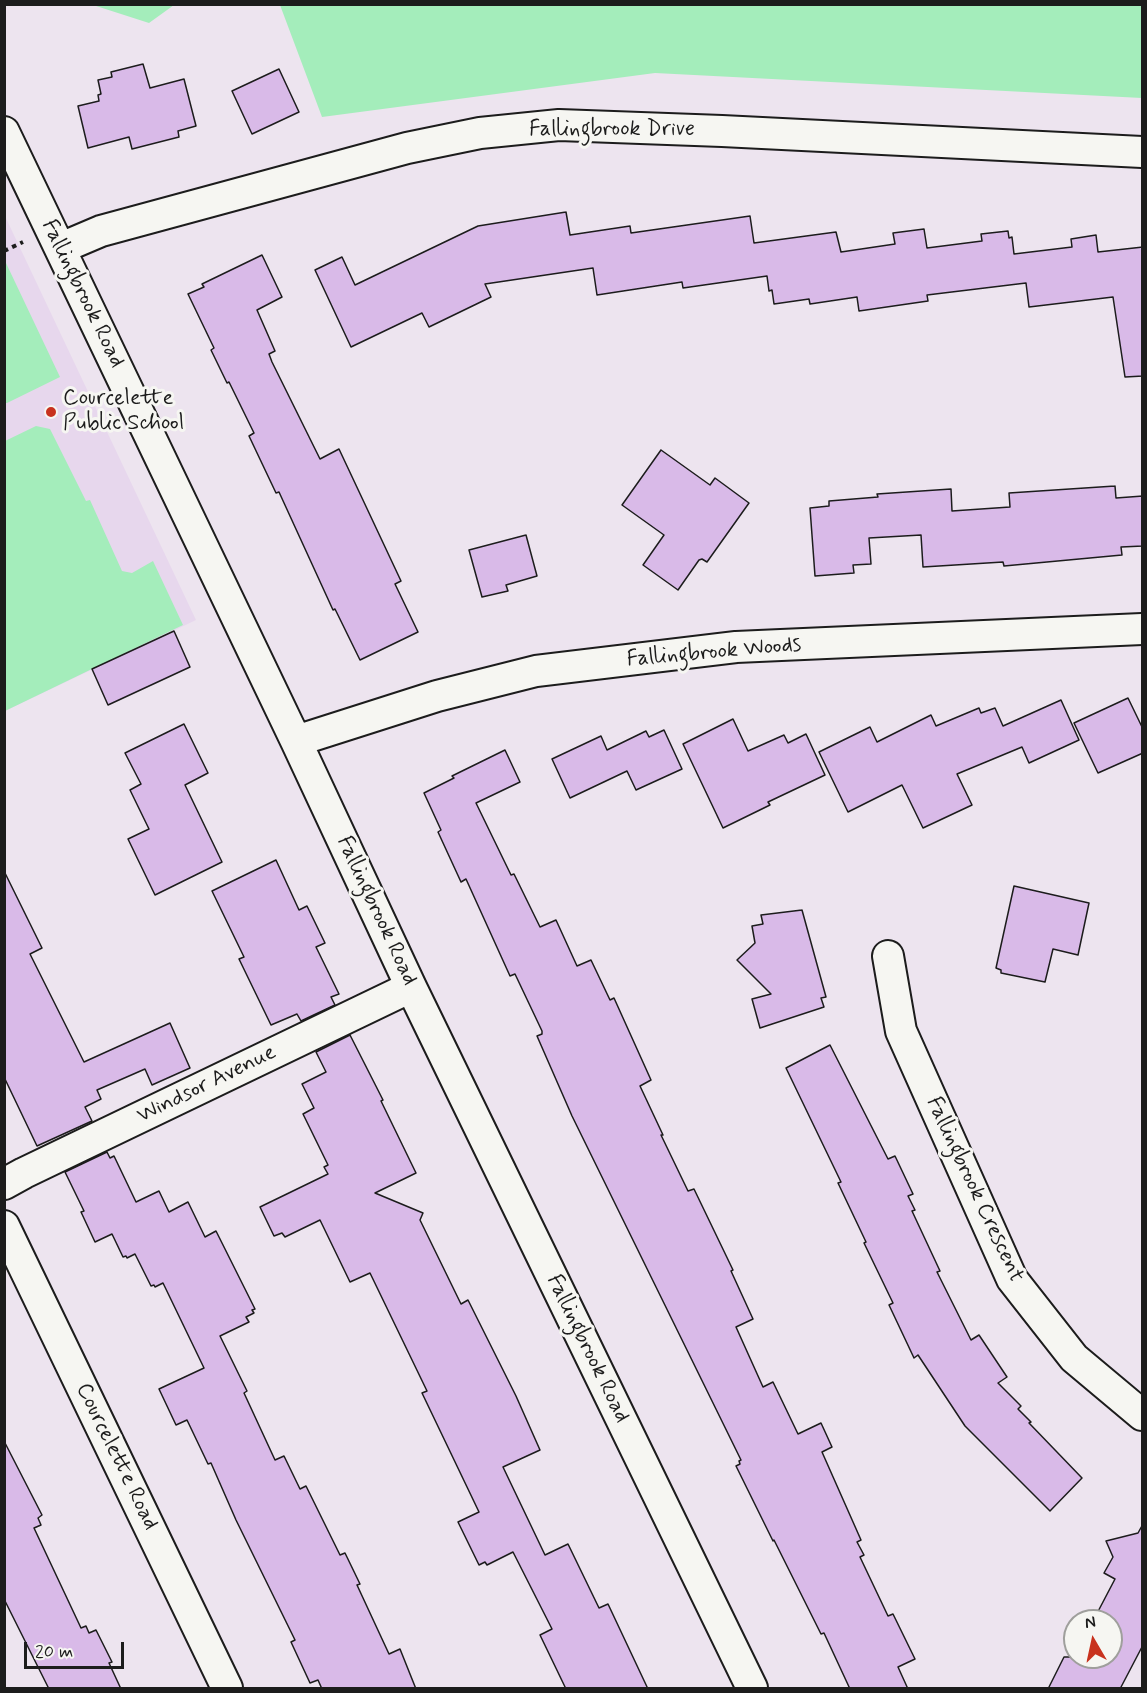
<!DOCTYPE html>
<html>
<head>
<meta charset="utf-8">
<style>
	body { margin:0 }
	#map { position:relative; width:1147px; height:1693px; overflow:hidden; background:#ede4ef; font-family:Mynerve,sans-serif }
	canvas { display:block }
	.frame { position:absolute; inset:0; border:6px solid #1c1c1c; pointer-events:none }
	.north { position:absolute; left:1063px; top:1609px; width:60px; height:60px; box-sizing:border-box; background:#f6f6f2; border:2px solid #9f9f9c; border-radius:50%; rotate:351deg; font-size:16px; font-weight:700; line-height:24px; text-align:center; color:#1c1c1c }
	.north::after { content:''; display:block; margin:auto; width:21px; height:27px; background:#c8321e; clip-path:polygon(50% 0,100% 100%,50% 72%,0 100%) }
	.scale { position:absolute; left:24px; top:1642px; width:100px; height:27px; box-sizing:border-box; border:3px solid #1c1c1c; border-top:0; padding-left:8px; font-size:18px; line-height:21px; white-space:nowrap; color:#1c1c1c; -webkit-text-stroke:4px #f6f6f2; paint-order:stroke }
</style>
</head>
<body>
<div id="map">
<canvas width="1147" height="1693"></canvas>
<div class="frame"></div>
<div class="north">N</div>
<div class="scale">20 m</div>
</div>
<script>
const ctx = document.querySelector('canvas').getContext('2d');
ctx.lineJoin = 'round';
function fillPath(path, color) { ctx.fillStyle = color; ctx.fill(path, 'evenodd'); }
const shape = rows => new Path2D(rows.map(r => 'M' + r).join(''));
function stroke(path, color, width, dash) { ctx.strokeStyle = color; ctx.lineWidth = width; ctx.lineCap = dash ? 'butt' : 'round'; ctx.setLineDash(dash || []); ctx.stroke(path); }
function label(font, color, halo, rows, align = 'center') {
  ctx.font = font + ' Mynerve,sans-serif'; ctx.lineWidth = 6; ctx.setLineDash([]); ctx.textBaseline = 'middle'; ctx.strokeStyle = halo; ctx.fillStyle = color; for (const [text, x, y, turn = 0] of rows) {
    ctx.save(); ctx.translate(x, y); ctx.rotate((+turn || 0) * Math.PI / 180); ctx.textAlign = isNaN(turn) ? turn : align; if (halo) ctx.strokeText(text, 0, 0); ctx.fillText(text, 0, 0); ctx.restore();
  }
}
fillPath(shape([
	[4,214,196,620,5,711,4,711]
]), '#e7d7ed');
fillPath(shape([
	[93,5,174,5,149,23],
	[280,5,1142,5,1142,98,655,73,322,117],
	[5,263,6,263,60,377,7,403,4,403],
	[36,426,50,429,86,501,90,500,122,571,132,573,153,561,183,625,5,711,5,441]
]), '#a4edbb');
const building = shape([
	[143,64,150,88,184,79,196,126,178,131,179,137,132,149,129,137,88,148,78,106,99,101,98,95,101,94,98,80,112,77,111,72,143,64],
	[279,69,299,112,252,134,232,91,279,69],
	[566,212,570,235,630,226,631,233,750,216,754,243,836,232,841,252,895,244,893,233,924,229,927,248,982,241,981,234,1008,231,1009,238,1012,237,1014,254,1072,247,1071,239,1096,235,1098,252,1143,247,1143,376,1125,377,1113,297,1029,307,1026,283,927,295,928,301,859,311,857,297,810,304,809,299,774,304,772,290,769,291,767,276,683,288,682,282,597,295,593,268,485,284,491,297,429,327,422,313,351,347,315,270,342,257,355,285,478,226,566,212],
	[262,255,282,297,257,310,275,351,269,354,272,362,320,459,339,449,401,581,395,584,418,632,360,660,335,609,333,610,279,492,276,493,249,436,254,433,229,382,227,383,211,350,214,348,188,294,204,287,202,284,262,255],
	[661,450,710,485,715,478,749,503,707,562,702,559,699,560,678,590,643,565,664,535,622,505,661,450],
	[1115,486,1116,498,1143,496,1143,546,1121,547,1122,555,1004,566,1003,562,923,567,921,535,869,538,871,564,853,565,854,573,815,576,810,508,829,506,829,501,878,497,877,494,951,489,952,511,1010,507,1009,493,1115,486],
	[526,535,537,576,506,585,508,591,482,597,469,550,526,535],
	[174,631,190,667,108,705,92,669,174,631],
	[1128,698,1143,729,1143,753,1098,773,1074,723,1128,698],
	[1061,700,1079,740,1029,763,1022,747,957,774,972,805,923,828,902,785,848,812,819,752,870,727,877,742,931,715,936,726,979,708,981,713,995,708,1003,726,1061,700],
	[733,719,748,751,784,735,788,743,806,734,825,775,768,802,770,805,723,828,683,744,733,719],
	[184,724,208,773,185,785,222,862,155,895,128,839,149,829,130,790,141,784,125,753,184,724],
	[664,730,682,769,636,790,627,771,570,798,552,759,601,736,607,750,646,731,649,737,664,730],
	[505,750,520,782,476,803,511,875,514,874,540,927,556,920,577,966,591,960,610,1000,614,998,651,1080,640,1086,663,1135,661,1135,688,1191,694,1189,733,1270,731,1271,753,1319,736,1327,763,1387,773,1382,798,1434,821,1423,832,1447,822,1452,861,1540,857,1542,864,1555,860,1557,888,1616,893,1614,915,1659,898,1667,908,1689,850,1689,824,1633,821,1634,774,1540,773,1541,736,1466,740,1464,739,1461,741,1460,572,1116,537,1036,542,1034,542,1031,515,974,510,976,466,879,461,882,438,832,441,830,424,793,454,778,452,776,505,750],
	[276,860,299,910,307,906,325,943,316,947,339,994,331,997,335,1005,301,1021,297,1014,271,1025,239,959,244,957,212,891,276,860],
	[4,871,42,948,30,954,84,1062,170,1023,190,1068,152,1085,145,1069,97,1090,101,1099,85,1107,92,1121,37,1146,4,1077,4,871],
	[1014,886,1089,903,1078,955,1053,949,1045,982,1001,973,1001,970,996,968,1014,886],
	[802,910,826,997,821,998,824,1007,760,1028,752,999,771,994,737,960,755,943,752,926,763,924,761,915,802,910],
	[350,1035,383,1100,381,1101,416,1173,375,1193,423,1213,420,1220,461,1304,468,1300,516,1396,540,1450,503,1467,545,1555,568,1544,599,1608,608,1604,648,1689,566,1689,540,1635,552,1629,513,1552,487,1565,485,1562,479,1565,458,1522,479,1512,422,1393,427,1391,370,1273,350,1282,320,1220,285,1237,282,1233,274,1236,260,1207,328,1174,324,1167,328,1165,303,1114,314,1108,302,1084,326,1072,316,1052,350,1035],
	[830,1045,888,1159,895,1156,913,1194,908,1196,915,1210,912,1211,940,1271,937,1272,971,1340,979,1335,1007,1377,998,1383,1021,1406,1018,1409,1031,1422,1029,1423,1082,1478,1050,1511,965,1426,918,1355,914,1358,889,1305,893,1303,864,1243,866,1242,838,1183,841,1182,786,1068,830,1045],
	[107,1152,110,1158,114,1156,136,1202,159,1191,169,1212,188,1202,205,1237,216,1231,255,1309,252,1310,254,1313,246,1317,249,1322,220,1336,247,1391,244,1393,275,1460,284,1456,300,1489,306,1486,340,1555,345,1553,360,1584,357,1585,389,1654,400,1649,416,1689,322,1689,318,1680,310,1683,291,1642,295,1640,236,1520,211,1463,208,1464,187,1420,176,1425,159,1389,204,1368,163,1283,155,1287,154,1285,151,1286,135,1254,127,1258,126,1256,123,1257,112,1234,95,1242,81,1212,84,1211,65,1172,107,1152],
	[4,1441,42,1515,38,1518,41,1525,34,1528,81,1628,86,1626,89,1633,96,1630,112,1662,109,1663,121,1689,49,1689,4,1599,4,1441],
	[1143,1524,1143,1645,1120,1689,1048,1689,1064,1657,1111,1657,1111,1621,1093,1621,1115,1579,1104,1573,1113,1557,1106,1541,1138,1533,1143,1524]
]);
fillPath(building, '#d9bae8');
stroke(building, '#1c1c1c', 1.5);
const minor = shape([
	[4,132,296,741,411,987,752,1688],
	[61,248,101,231,407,148,480,133,559,125,722,131,1142,152],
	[296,741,437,696,536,671,736,647,1142,629],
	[888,956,901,1031,1012,1279,1074,1358,1142,1415],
	[4,1184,24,1173,411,987],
	[4,1226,227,1688]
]);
stroke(minor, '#1c1c1c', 34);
stroke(shape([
	[4,251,23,242]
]), '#1c1c1c', 4, [4.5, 4.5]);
stroke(minor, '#f6f6f2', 30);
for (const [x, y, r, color] of [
	[51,412,6,"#c8321e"]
]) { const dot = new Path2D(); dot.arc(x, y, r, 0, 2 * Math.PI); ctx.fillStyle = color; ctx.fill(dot); stroke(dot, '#f6f6f2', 2); }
label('22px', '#1c1c1c', '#f6f6f2', [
	["Fallingbrook Drive",612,130],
	["Fallingbrook Road",82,294,64],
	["Fallingbrook Woods",714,653,-5],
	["Fallingbrook Road",376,911,65],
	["Windsor Avenue",207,1085,-26],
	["Fallingbrook Crescent",974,1190,65],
	["Fallingbrook Road",587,1349,64],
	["Courcelette Road",116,1457,64]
]);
label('22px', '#1c1c1c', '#f6f6f2', [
	["Courcelette",63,399],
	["Public School",63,424]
], 'left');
</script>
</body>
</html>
